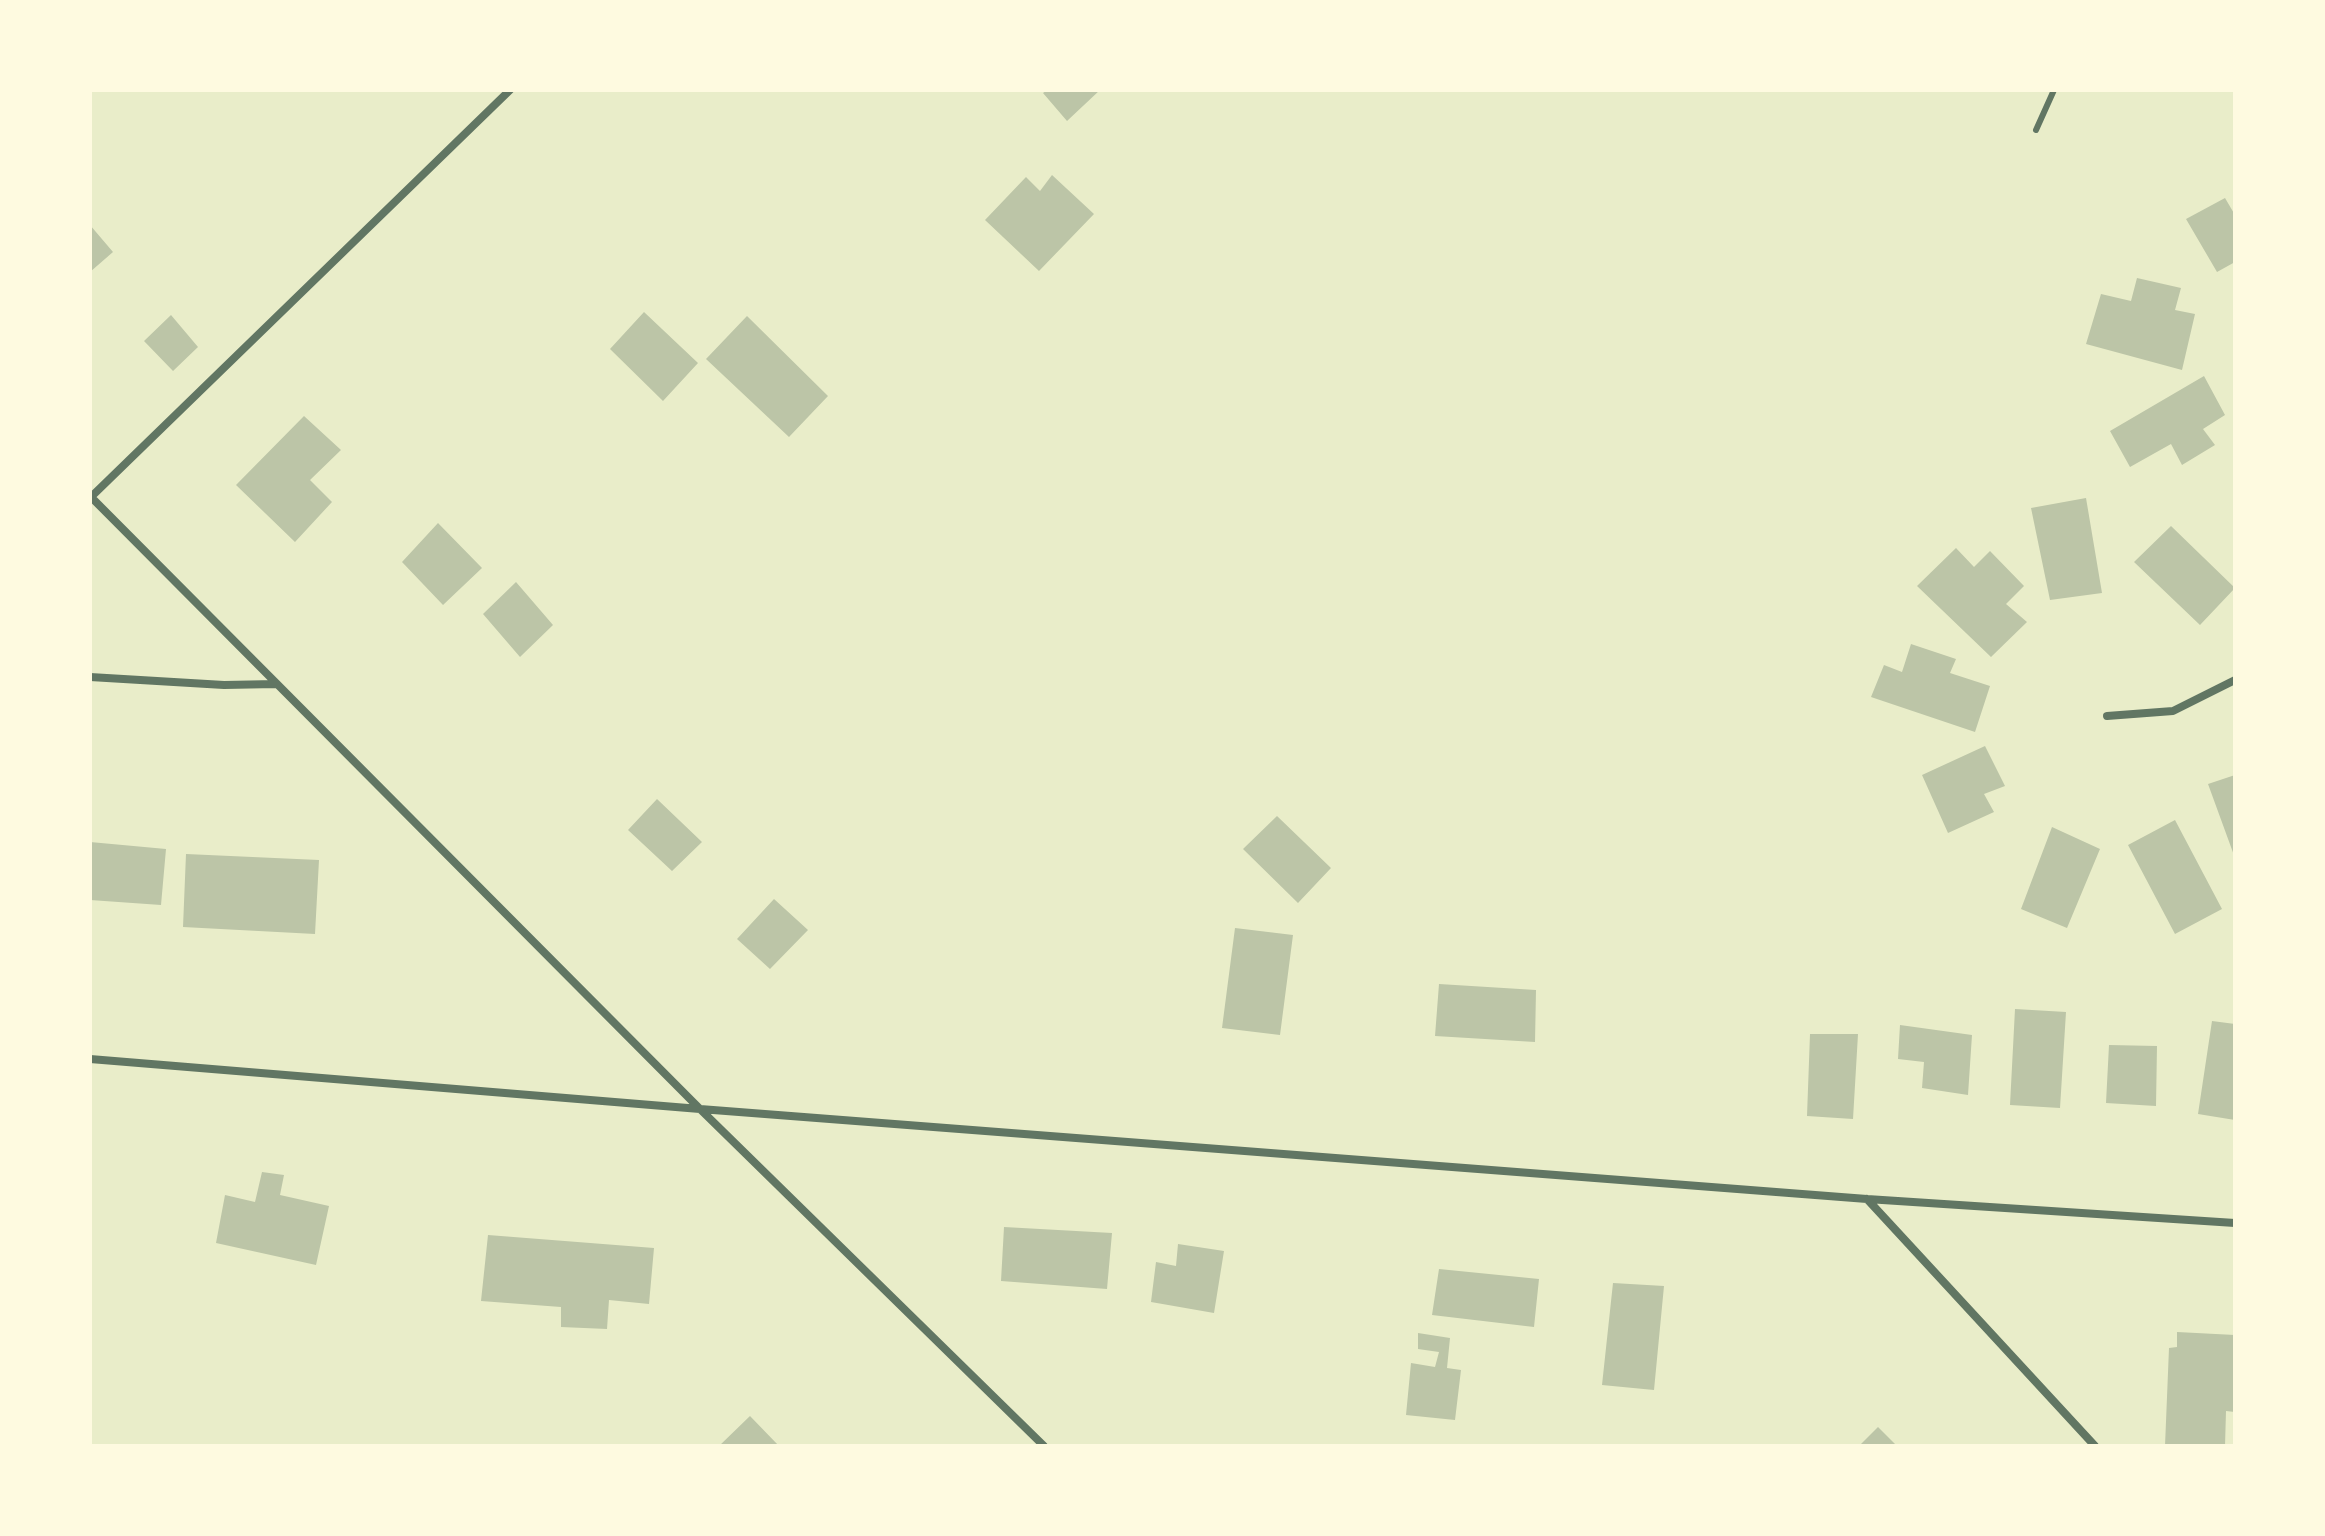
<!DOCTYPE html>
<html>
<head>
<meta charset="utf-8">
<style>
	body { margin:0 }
	#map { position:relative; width:2325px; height:1536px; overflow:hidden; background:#e9edc9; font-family:"PT Serif",serif }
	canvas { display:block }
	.frame { position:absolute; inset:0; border:92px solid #fefae0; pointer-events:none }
</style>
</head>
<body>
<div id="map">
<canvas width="2325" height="1536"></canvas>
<div class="frame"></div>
</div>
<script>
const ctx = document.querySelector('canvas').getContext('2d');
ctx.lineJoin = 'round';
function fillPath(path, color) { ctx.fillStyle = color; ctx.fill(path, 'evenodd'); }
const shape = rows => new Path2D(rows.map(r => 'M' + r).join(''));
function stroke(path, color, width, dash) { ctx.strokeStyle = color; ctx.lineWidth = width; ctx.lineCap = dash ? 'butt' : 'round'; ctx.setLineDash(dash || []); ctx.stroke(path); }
fillPath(shape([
	[1047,90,1100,90,1067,121,1043,93],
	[1052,175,1094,214,1039,271,985,220,1026,177,1040,191],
	[2225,198,2235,215,2235,262,2217,272,2186,219],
	[90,225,113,252,90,272],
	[2137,278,2181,288,2175,310,2195,314,2182,370,2086,344,2101,294,2131,301],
	[644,312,698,363,663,401,610,349],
	[171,315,198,347,173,371,144,341],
	[747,316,828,396,789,437,706,359],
	[2204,376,2225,415,2203,429,2215,445,2182,465,2171,444,2130,467,2110,431],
	[304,416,341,450,310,480,332,502,295,542,236,485],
	[2086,498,2102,593,2050,600,2031,508],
	[438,523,482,568,443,605,402,562],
	[2171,526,2235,588,2200,625,2134,562],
	[1956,548,1974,567,1990,551,2024,586,2006,604,2027,622,1991,657,1917,586],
	[516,582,553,625,520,657,483,614],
	[1911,644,1956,659,1950,673,1990,686,1975,732,1871,697,1884,665,1902,672],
	[1985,746,2005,786,1984,794,1994,812,1948,833,1922,775],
	[2235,775,2235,858,2208,784],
	[657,799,702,842,672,871,628,830],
	[1277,816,1331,868,1298,903,1243,849],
	[2175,820,2222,909,2175,934,2128,845],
	[2052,827,2100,849,2067,928,2021,909],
	[90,842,166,849,161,905,90,900],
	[186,854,319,860,315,934,183,927],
	[774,899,808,930,770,969,737,939],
	[1235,928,1293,935,1280,1035,1222,1028],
	[1439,984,1536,990,1535,1042,1435,1036],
	[2015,1009,2066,1012,2060,1108,2010,1105],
	[2212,1021,2235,1024,2235,1120,2198,1114],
	[1900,1025,1972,1035,1968,1095,1922,1088,1924,1062,1898,1059],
	[1810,1034,1858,1034,1853,1119,1807,1116],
	[2109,1045,2157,1046,2156,1106,2106,1103],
	[262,1172,284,1175,280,1195,329,1206,316,1265,216,1243,225,1195,255,1202],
	[1004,1227,1112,1233,1107,1289,1001,1281],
	[488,1235,654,1248,649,1304,609,1300,607,1329,561,1327,561,1307,481,1301],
	[1178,1244,1224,1251,1214,1313,1151,1302,1156,1262,1176,1266],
	[1439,1269,1539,1279,1534,1327,1432,1315],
	[1613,1283,1664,1286,1654,1390,1602,1385],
	[2177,1332,2235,1335,2235,1412,2226,1411,2225,1446,2165,1446,2169,1348,2177,1347],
	[1418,1333,1450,1338,1447,1368,1461,1370,1455,1420,1406,1415,1411,1363,1435,1367,1439,1352,1418,1349],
	[750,1416,779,1446,719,1446],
	[1878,1427,1897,1446,1859,1446]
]), '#bcc5a7');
stroke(shape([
	[2036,130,2054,90]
]), '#617663', 6);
stroke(shape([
	[90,496,700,1109,1044,1446],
	[91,497,510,90],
	[90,677,224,685,276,684],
	[2107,716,2173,711,2235,680],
	[90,1059,700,1109,1867,1199,2235,1223],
	[1867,1199,2095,1446]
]), '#617663', 8);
</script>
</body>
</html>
